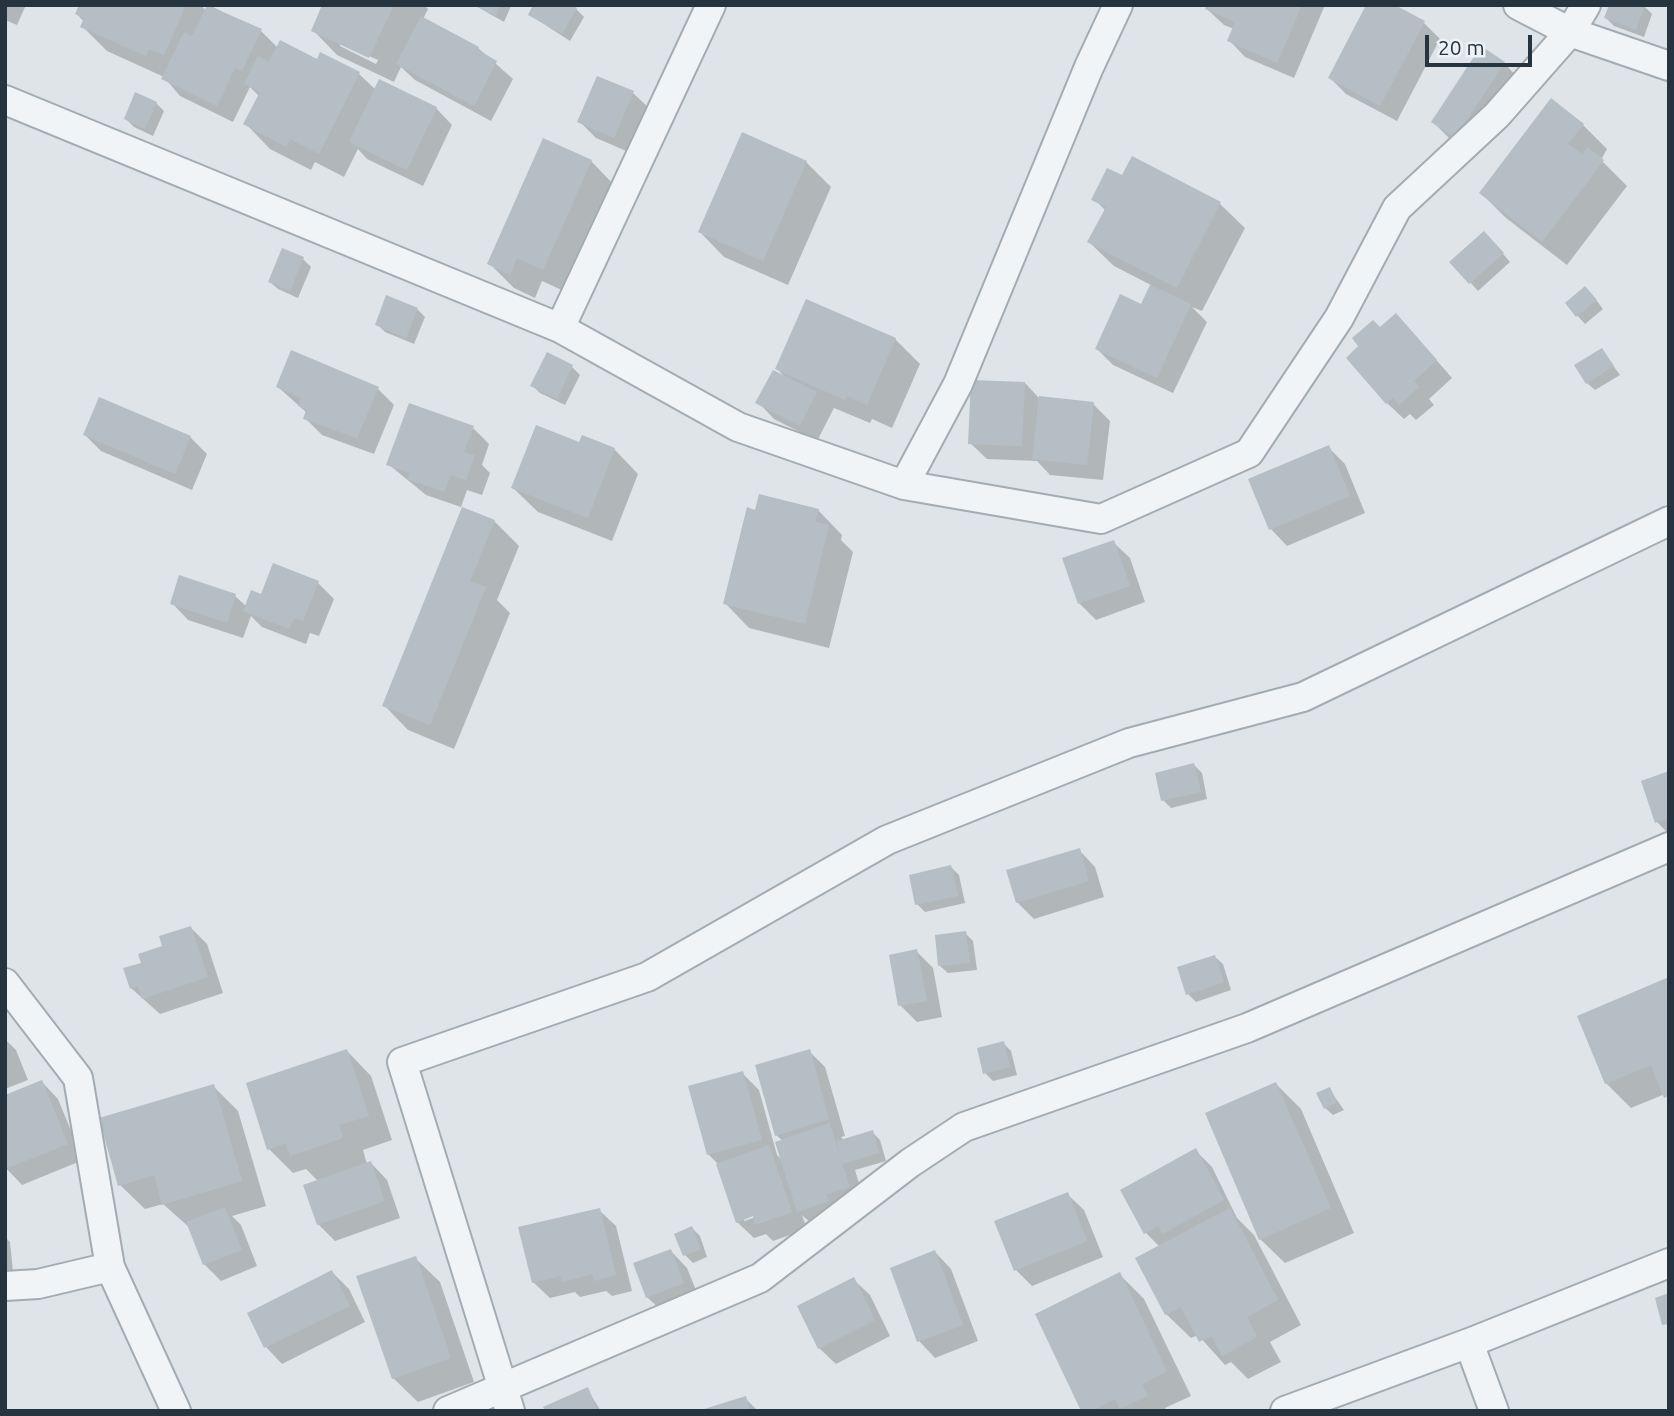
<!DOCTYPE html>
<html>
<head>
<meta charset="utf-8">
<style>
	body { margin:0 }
	#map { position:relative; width:1674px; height:1416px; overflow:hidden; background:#dee4e8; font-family:Ubuntu,sans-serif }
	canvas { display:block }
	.frame { position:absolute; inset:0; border:7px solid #26343f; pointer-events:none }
	.scale { position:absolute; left:1425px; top:35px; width:107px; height:32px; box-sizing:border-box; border:4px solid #26343f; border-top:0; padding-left:9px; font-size:21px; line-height:24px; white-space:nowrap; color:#26343f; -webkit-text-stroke:5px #edf2f6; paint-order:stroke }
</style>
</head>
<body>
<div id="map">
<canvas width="1674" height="1416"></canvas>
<div class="frame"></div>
<div class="scale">20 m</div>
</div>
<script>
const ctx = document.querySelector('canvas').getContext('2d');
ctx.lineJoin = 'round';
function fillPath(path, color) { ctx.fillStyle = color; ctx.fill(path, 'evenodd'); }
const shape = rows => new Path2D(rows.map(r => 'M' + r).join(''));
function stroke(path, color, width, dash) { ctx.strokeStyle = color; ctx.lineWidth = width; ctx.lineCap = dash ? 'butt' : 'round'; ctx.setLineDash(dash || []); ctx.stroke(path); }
fillPath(shape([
	[5,5,26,5,17,25,5,20],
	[81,5,201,5,206,11,209,5,261,31,278,48,318,61,321,55,359,74,376,90,436,108,452,125,423,186,367,159,358,149,344,177,315,162,311,170,270,149,246,124,259,96,250,87,233,122,180,96,164,77,107,51,82,26,84,22,77,14],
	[324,5,424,5,428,9,423,19,478,48,513,79,491,121,415,80,401,67,394,82,337,55,313,30],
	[340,43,378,60,376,64,340,46],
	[474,5,510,5,511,6,504,22],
	[1209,5,1325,5,1294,78,1245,57,1229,40,1234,29,1224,25,1207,9],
	[1644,6,1652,14,1644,37,1614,26,1606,18],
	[576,9,584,17,570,41,530,15],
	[1424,23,1440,39,1397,121,1346,94,1330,78],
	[1504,63,1520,80,1472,153,1449,138,1433,122],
	[633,93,650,109,631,153,596,138,580,122],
	[156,103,164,111,153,136,134,127,126,119],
	[1583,125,1607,149,1601,160,1627,186,1567,265,1506,218,1481,193],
	[591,161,615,186,568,293,542,281,535,298,514,288,489,263],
	[806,162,831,187,788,285,724,257,700,232],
	[1094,199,1220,204,1245,228,1202,311,1192,307,1207,322,1173,393,1113,365,1097,349,1142,307,1151,285,1114,266,1089,242,1106,211],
	[1492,241,1510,262,1478,291,1452,262],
	[303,259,311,267,298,298,278,289,270,282],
	[1593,296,1603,309,1585,324,1567,304],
	[417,309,425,317,414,344,385,332,377,324],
	[1380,329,1412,332,1452,378,1429,399,1434,405,1416,420,1410,414,1404,419,1387,403],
	[895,339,920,364,892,428,872,419,870,423,834,408,817,441,774,419,758,402,785,377,777,369],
	[1602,350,1620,375,1595,390,1587,383],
	[548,354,572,367,580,375,565,405,540,393,533,386],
	[1025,383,1039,398,1093,404,1110,421,1103,480,1050,475,1037,461,987,459,970,443],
	[278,387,378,389,394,405,374,454,322,435,305,418,307,413],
	[473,428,489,444,482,465,490,473,482,495,467,490,461,507,426,495,388,464],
	[85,435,190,437,207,454,192,490,101,451],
	[580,444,614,449,638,474,612,541,538,512,513,488],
	[1328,447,1345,464,1365,513,1287,546,1271,529],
	[818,510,842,535,841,540,853,552,829,648,749,628,725,603,756,512],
	[494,521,519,546,497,600,510,613,454,749,408,730,384,705],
	[1113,542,1130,558,1145,602,1096,620,1080,604,1064,559],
	[181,577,235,596,247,607,262,596,318,583,334,599,319,636,310,633,306,644,262,627,251,616,243,638,188,620,172,603],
	[1194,765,1202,773,1207,799,1171,808,1163,800],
	[1669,773,1669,834,1657,822],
	[1079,850,1095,867,1104,897,1034,919,1017,902],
	[951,867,959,875,965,903,925,912,917,904],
	[191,928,207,944,223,993,160,1014,131,988,164,947],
	[965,933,973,941,977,970,948,973,940,966],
	[916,951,933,968,942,1017,917,1022,900,1005],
	[1215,957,1223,964,1231,990,1196,1002,1188,994],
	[1669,979,1669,1100,1665,1094,1631,1108,1606,1083],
	[5,1039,16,1050,28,1080,5,1089],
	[1003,1043,1011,1051,1017,1075,993,1081,985,1073],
	[347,1051,371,1076,392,1140,363,1150,367,1164,371,1163,387,1180,400,1218,335,1241,318,1224,319,1182,306,1169,293,1173,269,1149],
	[809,1051,825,1067,845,1136,841,1137,844,1140,872,1132,880,1140,886,1161,855,1170,865,1203,815,1227,802,1215,807,1229,773,1241,766,1234,754,1238,737,1222,717,1163,708,1154,742,1073,759,1090,777,1155,783,1161,783,1141,776,1135],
	[760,1212,762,1215,744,1221,744,1218],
	[42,1082,58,1099,83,1160,22,1185,6,1168],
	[1276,1084,1301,1109,1354,1233,1285,1263,1260,1239],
	[213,1086,238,1111,266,1206,232,1216,241,1225,257,1266,221,1281,204,1264,190,1228,163,1204,145,1209,120,1185],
	[1329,1089,1344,1110,1333,1115,1325,1108],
	[1196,1151,1212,1167,1237,1218,1254,1235,1301,1325,1270,1342,1281,1362,1248,1379,1231,1362,1225,1365,1198,1335,1191,1338,1166,1314,1160,1247,1146,1233],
	[1067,1194,1084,1210,1103,1257,1032,1286,1016,1270],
	[599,1210,616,1226,632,1291,612,1296,606,1291,580,1297,575,1292,550,1298,533,1282],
	[692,1228,700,1236,707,1257,693,1263,685,1255],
	[5,1237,10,1242,13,1272,5,1273],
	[671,1251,687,1268,700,1300,664,1313,647,1297],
	[935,1252,951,1269,978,1341,935,1358,919,1341],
	[415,1258,440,1282,474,1382,418,1402,393,1378],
	[332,1272,349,1289,365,1322,282,1364,266,1347,249,1314],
	[1120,1275,1144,1299,1191,1396,1165,1408,1166,1411,1083,1411],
	[853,1279,870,1295,890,1336,836,1364,819,1348],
	[587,1389,601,1411,546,1411],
	[745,1398,758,1411,705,1411]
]), '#0003');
fillPath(shape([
	[79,5,186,5,164,55,149,49,146,56,80,27,84,18,75,14],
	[207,5,262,29,242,71,235,68,217,106,161,79,184,32,192,36],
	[322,5,394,5,369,58,311,31],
	[473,5,500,5,496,16],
	[533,5,572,5,577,8,562,34,528,15],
	[1207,5,1302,5,1277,63,1227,41,1235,22,1205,9],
	[1366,5,1395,5,1425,21,1380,106,1328,78],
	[1609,5,1645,5,1636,30,1604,18],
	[421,16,479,47,478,50,497,61,474,106,396,64],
	[280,40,317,59,320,52,360,72,319,154,290,139,286,147,243,124,260,92,244,84,258,56,269,62],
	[1481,46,1505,62,1455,138,1431,122],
	[597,76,634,91,614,138,577,122],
	[379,79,437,107,407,170,349,142],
	[135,92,157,102,145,129,124,119],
	[1551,98,1584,124,1568,144,1582,154,1587,147,1604,160,1542,242,1479,193],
	[742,132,807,161,763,261,698,232],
	[543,138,592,160,543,270,517,258,510,275,487,264],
	[1132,156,1221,202,1177,288,1087,242,1106,207,1091,200,1107,168,1122,175],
	[1484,231,1504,253,1469,284,1449,262],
	[282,248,304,257,290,291,268,282],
	[1150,285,1191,304,1157,378,1095,349,1120,294,1141,304],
	[1585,286,1597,300,1576,317,1565,303],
	[386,295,418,308,406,338,375,325],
	[806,299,896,338,867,405,847,396,845,400,775,369],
	[1396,313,1437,360,1414,381,1419,387,1399,405,1393,398,1386,404,1346,358,1358,346,1352,338,1373,320,1380,327],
	[1602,348,1614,366,1586,384,1574,365],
	[291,350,379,387,357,438,303,419,306,410,298,406,301,398,276,387],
	[547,352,573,365,557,399,530,386],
	[773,370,817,392,800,426,755,403],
	[971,380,1025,382,1022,446,968,444],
	[1039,396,1094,402,1087,465,1032,459],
	[99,397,191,436,175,474,83,435],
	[409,403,474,426,464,452,475,455,466,480,451,475,444,492,407,479,410,473,386,465],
	[536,425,579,442,582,435,615,448,588,518,511,488],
	[1329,445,1350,496,1269,530,1248,479],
	[759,494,819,509,815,522,829,525,805,624,723,604,747,507,755,510],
	[462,507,495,520,470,581,486,587,430,725,382,706],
	[1114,540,1130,586,1078,604,1062,558],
	[273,563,319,581,303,621,294,618,289,629,243,611,251,590,261,594],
	[179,575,236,594,227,623,170,604],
	[1194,763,1201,792,1161,801,1155,773],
	[1669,771,1669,818,1655,823,1641,781],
	[1080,848,1089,881,1016,903,1006,870],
	[951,865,958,896,915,905,909,875],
	[191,926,208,977,142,999,138,986,130,989,123,968,141,963,138,954,162,946,159,936],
	[966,931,970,963,938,966,935,935],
	[917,949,927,1001,898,1006,889,955],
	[1215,955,1224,982,1186,995,1177,967],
	[1669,977,1669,1096,1664,1098,1651,1065,1605,1084,1577,1016],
	[1004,1041,1010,1067,983,1074,977,1048],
	[347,1049,369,1116,339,1125,343,1138,290,1156,286,1143,267,1150,246,1083],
	[810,1049,829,1119,775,1136,755,1065],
	[743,1071,762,1140,707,1155,688,1086],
	[42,1080,68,1144,5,1169,5,1095],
	[1276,1082,1331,1208,1259,1240,1205,1113],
	[214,1084,242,1181,162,1205,154,1175,118,1186,99,1118],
	[1330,1087,1337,1102,1324,1109,1316,1093],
	[830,1123,840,1157,837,1141,873,1130,879,1153,842,1164,850,1187,826,1194,829,1201,797,1212,775,1142],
	[769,1145,792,1212,755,1225,753,1216,736,1223,716,1164],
	[1196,1148,1224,1200,1162,1234,1158,1226,1144,1234,1120,1190],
	[371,1161,385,1201,317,1225,303,1185],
	[1068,1192,1087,1241,1014,1271,994,1221],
	[225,1207,242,1250,203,1265,186,1222],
	[600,1208,616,1275,594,1281,592,1274,562,1282,560,1276,532,1283,518,1227],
	[1230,1208,1278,1300,1247,1317,1257,1337,1222,1356,1212,1336,1199,1342,1181,1307,1165,1315,1135,1258],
	[692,1226,701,1249,683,1256,674,1234],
	[671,1249,684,1283,646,1298,633,1263],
	[935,1250,963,1325,917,1342,890,1268],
	[416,1256,451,1358,392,1379,356,1276],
	[332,1270,350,1306,264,1348,247,1313],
	[1120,1272,1167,1371,1142,1384,1148,1396,1120,1409,1115,1399,1091,1411,1081,1411,1035,1314],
	[854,1277,875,1320,818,1349,797,1306],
	[1669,1293,1669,1324,1662,1325,1655,1298],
	[588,1387,598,1411,545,1411,543,1407],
	[746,1396,750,1411,701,1411,701,1410]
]), '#b5bec5');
const street = shape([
	[1518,5,1570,32,1669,66],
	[5,100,560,328,738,427,904,485,1101,519,1249,453,1339,318,1397,208,1497,115,1570,32,1586,5],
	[560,328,711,5],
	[904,485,958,384,1089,67,1118,5],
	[5,983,78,1078,110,1267,176,1411],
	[5,1286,38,1284,110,1267],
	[1469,1343,1494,1411],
	[448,1411,760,1278,910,1163,964,1127,1247,1028,1669,847],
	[510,1411,402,1062,647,977,887,840,1129,743,1303,697,1669,521],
	[1285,1411,1469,1343,1669,1263]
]);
stroke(street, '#a3acb2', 32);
stroke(street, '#f0f4f6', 28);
</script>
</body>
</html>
